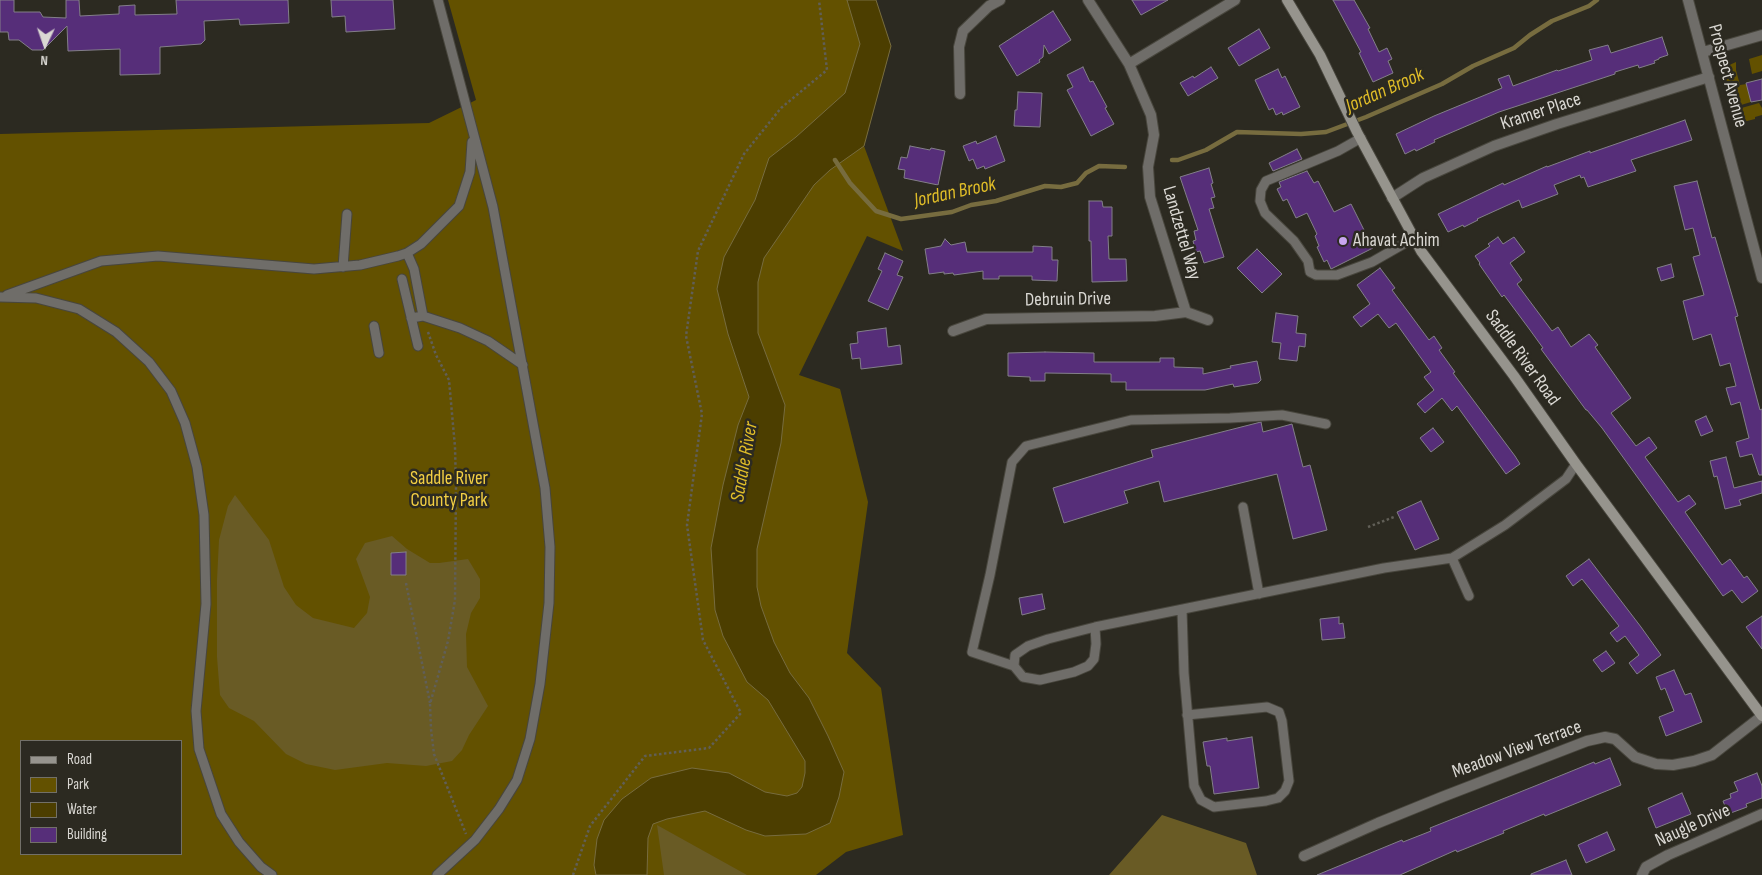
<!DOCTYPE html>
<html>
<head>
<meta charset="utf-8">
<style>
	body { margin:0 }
	#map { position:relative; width:1762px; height:875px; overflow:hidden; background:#2c2a21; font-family:"Sofia Sans Condensed",sans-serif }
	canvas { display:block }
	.legend { position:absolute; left:20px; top:740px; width:162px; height:115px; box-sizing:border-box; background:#2c2a21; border:1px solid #727068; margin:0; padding:6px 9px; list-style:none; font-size:15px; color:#dad8d3 }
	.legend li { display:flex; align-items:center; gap:10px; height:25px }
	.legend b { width:25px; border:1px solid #727068 }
	.north { position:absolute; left:20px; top:20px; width:50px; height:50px; -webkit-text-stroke:4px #2c2a21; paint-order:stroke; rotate:183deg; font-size:14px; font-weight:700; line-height:20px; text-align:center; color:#dad8d3 }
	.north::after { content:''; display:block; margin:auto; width:18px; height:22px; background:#dad8d3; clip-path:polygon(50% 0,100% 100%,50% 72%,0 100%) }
</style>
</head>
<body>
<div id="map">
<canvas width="1762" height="875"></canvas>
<ul class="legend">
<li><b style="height:6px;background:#96948d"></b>Road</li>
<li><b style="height:14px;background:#635100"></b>Park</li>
<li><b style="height:14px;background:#4c3e00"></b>Water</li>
<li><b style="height:14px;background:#562e79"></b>Building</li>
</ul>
<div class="north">N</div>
</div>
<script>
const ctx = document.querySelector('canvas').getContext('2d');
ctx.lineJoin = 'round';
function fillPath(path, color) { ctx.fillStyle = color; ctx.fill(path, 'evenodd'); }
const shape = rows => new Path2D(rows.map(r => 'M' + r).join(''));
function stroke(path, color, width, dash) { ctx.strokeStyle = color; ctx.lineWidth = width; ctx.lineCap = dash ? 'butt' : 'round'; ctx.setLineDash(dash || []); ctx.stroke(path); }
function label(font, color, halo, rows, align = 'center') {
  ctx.font = font + ' "Sofia Sans Condensed",sans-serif'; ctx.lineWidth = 5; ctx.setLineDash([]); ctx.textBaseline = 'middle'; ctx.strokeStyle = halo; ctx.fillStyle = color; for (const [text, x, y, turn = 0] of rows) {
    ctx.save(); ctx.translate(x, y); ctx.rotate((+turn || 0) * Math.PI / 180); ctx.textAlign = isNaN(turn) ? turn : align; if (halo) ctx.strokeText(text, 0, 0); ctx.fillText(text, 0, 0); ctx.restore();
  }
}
fillPath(shape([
	[448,0,876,0,891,46,864,146,903,251,867,236,799,375,840,389,868,502,847,653,881,688,903,835,846,852,816,875,0,875,0,134,429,123,476,100],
	[21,741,181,741,181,854,21,854],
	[1762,55,1762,71,1752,74,1749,59],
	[1736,62,1736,70,1740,85,1747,84,1751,102,1731,108,1722,73,1725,67],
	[1759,103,1762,108,1762,115,1755,117,1755,119,1735,124,1731,111]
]), '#635100');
fillPath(shape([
	[235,495,269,540,284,587,296,605,313,618,354,628,367,613,370,597,356,559,365,543,392,536,407,549,430,563,439,563,468,559,480,579,480,598,471,613,466,634,467,667,488,706,469,735,462,750,452,761,426,766,387,763,335,770,306,764,286,754,254,721,229,708,220,695,217,657,217,580,219,540,228,506],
	[1162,815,1246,843,1257,875,1109,875],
	[657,825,747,875,664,875]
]), '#695b25');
const water = shape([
	[847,0,876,0,891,46,864,146,830,170,814,185,764,258,758,282,758,333,785,405,781,443,757,549,757,587,761,606,774,642,790,673,809,698,828,736,844,772,839,797,830,823,806,834,765,836,746,830,705,811,667,819,653,824,648,838,647,875,596,875,594,865,597,839,604,820,622,799,651,778,692,768,729,773,765,792,787,796,797,793,802,787,805,773,805,761,768,700,747,682,723,636,715,610,711,548,723,485,738,425,749,397,728,334,717,289,724,257,755,200,769,158,796,137,845,93,860,44,847,0]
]);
fillPath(water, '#4c3e00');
stroke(water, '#776c3f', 1);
stroke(shape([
	[835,160,850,183,876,211,901,219,952,212,971,205,996,201,1045,186,1061,187,1077,183,1086,173,1099,166,1125,167],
	[1172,160,1178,160,1206,150,1237,132,1301,134,1326,132,1366,117,1442,84,1473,66,1514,48,1530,35,1552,21,1589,6,1597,0]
]), '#776c3f', 4.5);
const building = shape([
	[0,0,14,0,14,12,40,12,43,17,66,18,66,0,79,0,80,16,119,14,119,6,135,5,135,15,177,14,176,0,288,0,289,23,240,25,239,19,204,21,205,40,201,44,160,47,160,74,120,75,120,49,68,51,67,26,43,50,32,50,19,40,9,40,8,32,0,32,0,0],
	[331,0,393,0,395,29,346,32,345,16,332,17,331,0],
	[1132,0,1168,0,1141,15,1132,0],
	[1333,0,1354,0,1370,28,1368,29,1379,52,1387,48,1392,59,1388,61,1393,73,1373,82,1359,53,1361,52,1333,0],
	[1053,11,1071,40,1049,54,1044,45,1043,57,1039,60,1040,62,1017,76,999,46,1053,11],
	[1259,29,1270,48,1239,66,1228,48,1259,29],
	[1662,37,1668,55,1659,58,1659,59,1654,61,1655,63,1639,68,1638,65,1615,72,1615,74,1499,112,1434,140,1435,142,1416,151,1415,149,1405,154,1396,134,1434,116,1502,88,1498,79,1509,75,1513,86,1557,70,1558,71,1592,60,1589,50,1608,45,1611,53,1662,37],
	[1083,67,1090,82,1093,81,1107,107,1105,108,1114,124,1091,136,1067,90,1073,87,1067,75,1083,67],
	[1211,67,1218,78,1188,96,1180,83,1193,76,1194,78,1211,67],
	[1278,69,1282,78,1285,76,1300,107,1283,115,1282,112,1276,115,1273,108,1269,110,1255,80,1278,69],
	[1762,79,1762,100,1751,102,1746,83,1762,79],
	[1018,92,1042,93,1040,127,1014,126,1015,110,1017,110,1018,92],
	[1685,120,1692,140,1631,160,1636,171,1588,187,1584,177,1581,178,1580,175,1554,185,1558,194,1522,208,1519,200,1477,219,1478,220,1464,227,1463,225,1448,232,1438,214,1503,183,1504,185,1547,166,1547,167,1590,151,1590,153,1685,120],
	[996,136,1005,161,985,169,984,166,977,169,973,159,969,161,963,146,976,141,977,144,996,136],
	[910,146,930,150,931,148,945,151,938,185,904,178,905,170,898,169,901,157,907,158,910,146],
	[1297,149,1302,159,1273,171,1269,163,1297,149],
	[1209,168,1213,183,1211,184,1215,197,1211,198,1214,208,1209,209,1224,257,1204,263,1200,251,1196,252,1193,241,1196,240,1194,231,1198,230,1180,177,1209,168],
	[1307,171,1314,183,1318,181,1334,212,1351,204,1373,248,1331,269,1327,260,1324,262,1317,247,1319,246,1315,236,1317,234,1307,213,1296,218,1287,199,1283,201,1277,189,1281,187,1279,182,1307,171],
	[1697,181,1712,238,1715,237,1738,316,1735,317,1760,410,1762,409,1762,475,1759,475,1752,454,1740,457,1736,442,1749,438,1740,402,1731,405,1726,388,1736,386,1730,363,1720,366,1711,334,1693,340,1683,301,1704,295,1693,257,1700,255,1693,228,1685,230,1674,186,1697,181],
	[1089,201,1102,201,1103,207,1112,207,1112,236,1108,236,1109,259,1126,259,1127,281,1092,282,1091,241,1089,241,1089,201],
	[1498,237,1503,244,1514,237,1525,252,1510,263,1522,280,1517,284,1552,331,1558,327,1571,347,1589,334,1598,345,1595,347,1631,398,1611,413,1636,446,1649,437,1657,448,1645,457,1678,502,1689,495,1696,504,1685,512,1722,565,1730,559,1744,578,1747,576,1758,591,1742,603,1732,590,1723,596,1602,428,1587,410,1586,410,1541,349,1543,348,1530,330,1504,295,1502,297,1479,264,1480,263,1475,256,1490,246,1488,244,1498,237],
	[945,239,951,245,965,242,967,252,1033,252,1033,246,1052,247,1052,260,1058,260,1057,281,1032,280,1032,276,999,276,999,279,983,279,983,271,954,275,953,273,944,274,944,272,929,274,925,249,941,246,945,239],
	[1257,249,1282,274,1262,293,1237,268,1257,249],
	[885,253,903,261,897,275,903,277,888,310,868,301,882,271,878,269,885,253],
	[1671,264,1674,277,1661,281,1657,268,1671,264],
	[1380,268,1395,288,1392,290,1429,340,1434,336,1442,348,1439,350,1455,372,1453,373,1515,456,1520,464,1506,474,1457,406,1452,411,1442,398,1425,413,1417,404,1434,390,1424,377,1431,372,1396,323,1389,328,1378,314,1361,327,1353,317,1370,304,1357,285,1380,268],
	[1276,313,1298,316,1296,333,1306,334,1305,347,1299,346,1297,361,1279,359,1281,343,1272,342,1276,313],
	[886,328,888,347,900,345,902,364,861,369,860,358,852,359,850,344,858,343,857,332,886,328],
	[1045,352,1094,353,1094,362,1160,362,1160,358,1174,358,1174,367,1203,368,1203,374,1231,368,1230,366,1257,361,1261,380,1258,383,1234,387,1233,384,1205,390,1126,390,1126,382,1111,382,1111,374,1045,373,1045,381,1030,381,1030,377,1008,376,1008,353,1045,352],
	[1706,416,1713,431,1701,436,1695,421,1706,416],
	[1261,422,1263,432,1292,424,1303,467,1310,465,1327,530,1293,539,1277,474,1164,502,1159,481,1124,491,1128,503,1064,523,1053,488,1153,457,1151,450,1261,422],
	[1433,428,1444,442,1431,452,1420,438,1433,428],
	[1726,457,1734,488,1762,481,1762,493,1739,500,1741,505,1725,509,1717,476,1714,477,1710,461,1726,457],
	[1421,501,1439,539,1415,550,1397,512,1421,501],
	[406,552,406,575,391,575,391,553,406,552],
	[1589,559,1641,627,1661,655,1637,674,1629,663,1639,655,1625,636,1617,642,1610,633,1619,626,1582,579,1573,586,1566,576,1589,559],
	[1042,594,1045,609,1022,615,1019,598,1042,594],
	[1762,616,1762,649,1746,627,1762,616],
	[1339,617,1339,624,1343,623,1345,638,1322,640,1320,619,1339,617],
	[1606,651,1615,663,1602,672,1593,660,1606,651],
	[1674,670,1685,695,1691,693,1702,722,1666,736,1659,717,1674,711,1665,688,1661,690,1656,677,1674,670],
	[1252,737,1259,788,1214,794,1210,766,1207,766,1203,742,1227,738,1227,741,1252,737],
	[1610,758,1621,785,1545,816,1544,814,1503,831,1504,833,1457,852,1456,850,1400,875,1317,875,1402,840,1403,842,1431,831,1430,828,1535,786,1594,762,1595,764,1610,758],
	[1757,773,1762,786,1762,798,1746,804,1747,807,1728,814,1723,801,1731,798,1730,794,1738,791,1734,782,1757,773],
	[1682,793,1691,814,1656,828,1648,808,1682,793],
	[1607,832,1615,850,1586,863,1578,845,1607,832],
	[1566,860,1572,875,1531,875,1531,874,1566,860]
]);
fillPath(building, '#562e79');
stroke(building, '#837f89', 1);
const lane = shape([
	[1361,138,1338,151,1266,181,1261,190,1260,201,1265,213,1294,241,1308,261,1310,272,1316,275,1337,275,1372,262,1414,238],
	[407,253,414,269,423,316],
	[343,267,347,214],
	[402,279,418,346],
	[7,295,101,261,158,256,314,269,360,265,398,256,407,253,421,244,459,206,470,172,472,142],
	[0,297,36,298,79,309,116,332,149,362,171,391,185,423,197,467,204,515,206,604,196,711,199,749,221,814,239,842,261,867,272,875],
	[411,318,423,316,460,328,488,341,523,365],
	[374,326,379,353],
	[1243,507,1259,594],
	[1452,558,1469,596],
	[1182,610,1184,673,1191,753,1194,786,1201,800,1214,807,1266,801,1278,798,1285,791,1289,781,1282,721,1279,712,1267,707,1187,715],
	[1095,627,1096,644,1094,659,1088,666,1074,672,1040,680,1023,677,1014,666,1015,655,1028,646,1048,639,1095,627,1384,568,1452,558,1505,525,1566,479,1576,464],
	[1014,666,972,652,990,575,1012,462,1026,446,1131,420,1230,418,1282,415,1326,424],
	[437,875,475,840,499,809,517,780,530,739,540,684,549,603,550,547,545,488,493,207,438,0]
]);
const street = shape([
	[1088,0,1129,64,1151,115,1154,135,1148,167,1150,197,1186,312],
	[1688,0,1762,278],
	[1703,52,1762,35],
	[1129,64,1235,0],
	[960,94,959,47,963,31,989,6,1000,0],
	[1392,198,1423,178,1494,146,1557,124,1709,77],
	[953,331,986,319,1155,316,1186,312,1208,320],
	[1304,856,1378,823,1442,797,1587,741,1605,737,1615,739,1635,757,1656,764,1673,765,1694,761,1712,755,1762,716],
	[1642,875,1646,867,1668,855,1762,814]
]);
const secondary = shape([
	[1287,0,1320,55,1357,132,1421,251,1514,376,1576,464,1762,716]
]);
stroke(lane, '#48463d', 11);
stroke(street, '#48463d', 12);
stroke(secondary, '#48463d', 12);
stroke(shape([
	[428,332,436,355,449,380,455,447,456,486,455,600,448,641,430,704,431,729,434,754,466,834],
	[1368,527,1394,517],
	[406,583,430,703],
	[573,875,590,826,645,756,709,748,741,713,703,640,687,525,702,414,686,336,698,251,744,154,781,108,827,70,819,0]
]), '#615f57', 2.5, [2.5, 2.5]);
stroke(lane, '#6f6d69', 9);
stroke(street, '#6f6d69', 10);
stroke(secondary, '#96948d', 10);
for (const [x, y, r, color] of [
	[1343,241,5,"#c8a6ef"]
]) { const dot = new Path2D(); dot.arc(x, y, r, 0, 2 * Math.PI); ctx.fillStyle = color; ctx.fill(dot); stroke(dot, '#2c2a21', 2); }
label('19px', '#dad8d3', '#2c2a21', [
	["Prospect Avenue",1727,76,75],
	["Kramer Place",1541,112,-18],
	["Landzettel Way",1181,233,74],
	["Debruin Drive",1068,300,-1],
	["Saddle River Road",1522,358,54],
	["Meadow View Terrace",1517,750,-20],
	["Naugle Drive",1693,826,-24]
]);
label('19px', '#dad8d3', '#2c2a21', [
	["Ahavat Achim",1353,241]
], 'left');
label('19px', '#f3cf43', '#2c2a21', [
	["Saddle River",449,479],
	["County Park",449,501]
]);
label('italic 20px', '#e0bd28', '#2c2a21', [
	["Jordan Brook",1385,91,-24],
	["Jordan Brook",955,193,-12],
	["Saddle River",745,462,-80]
]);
</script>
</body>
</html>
